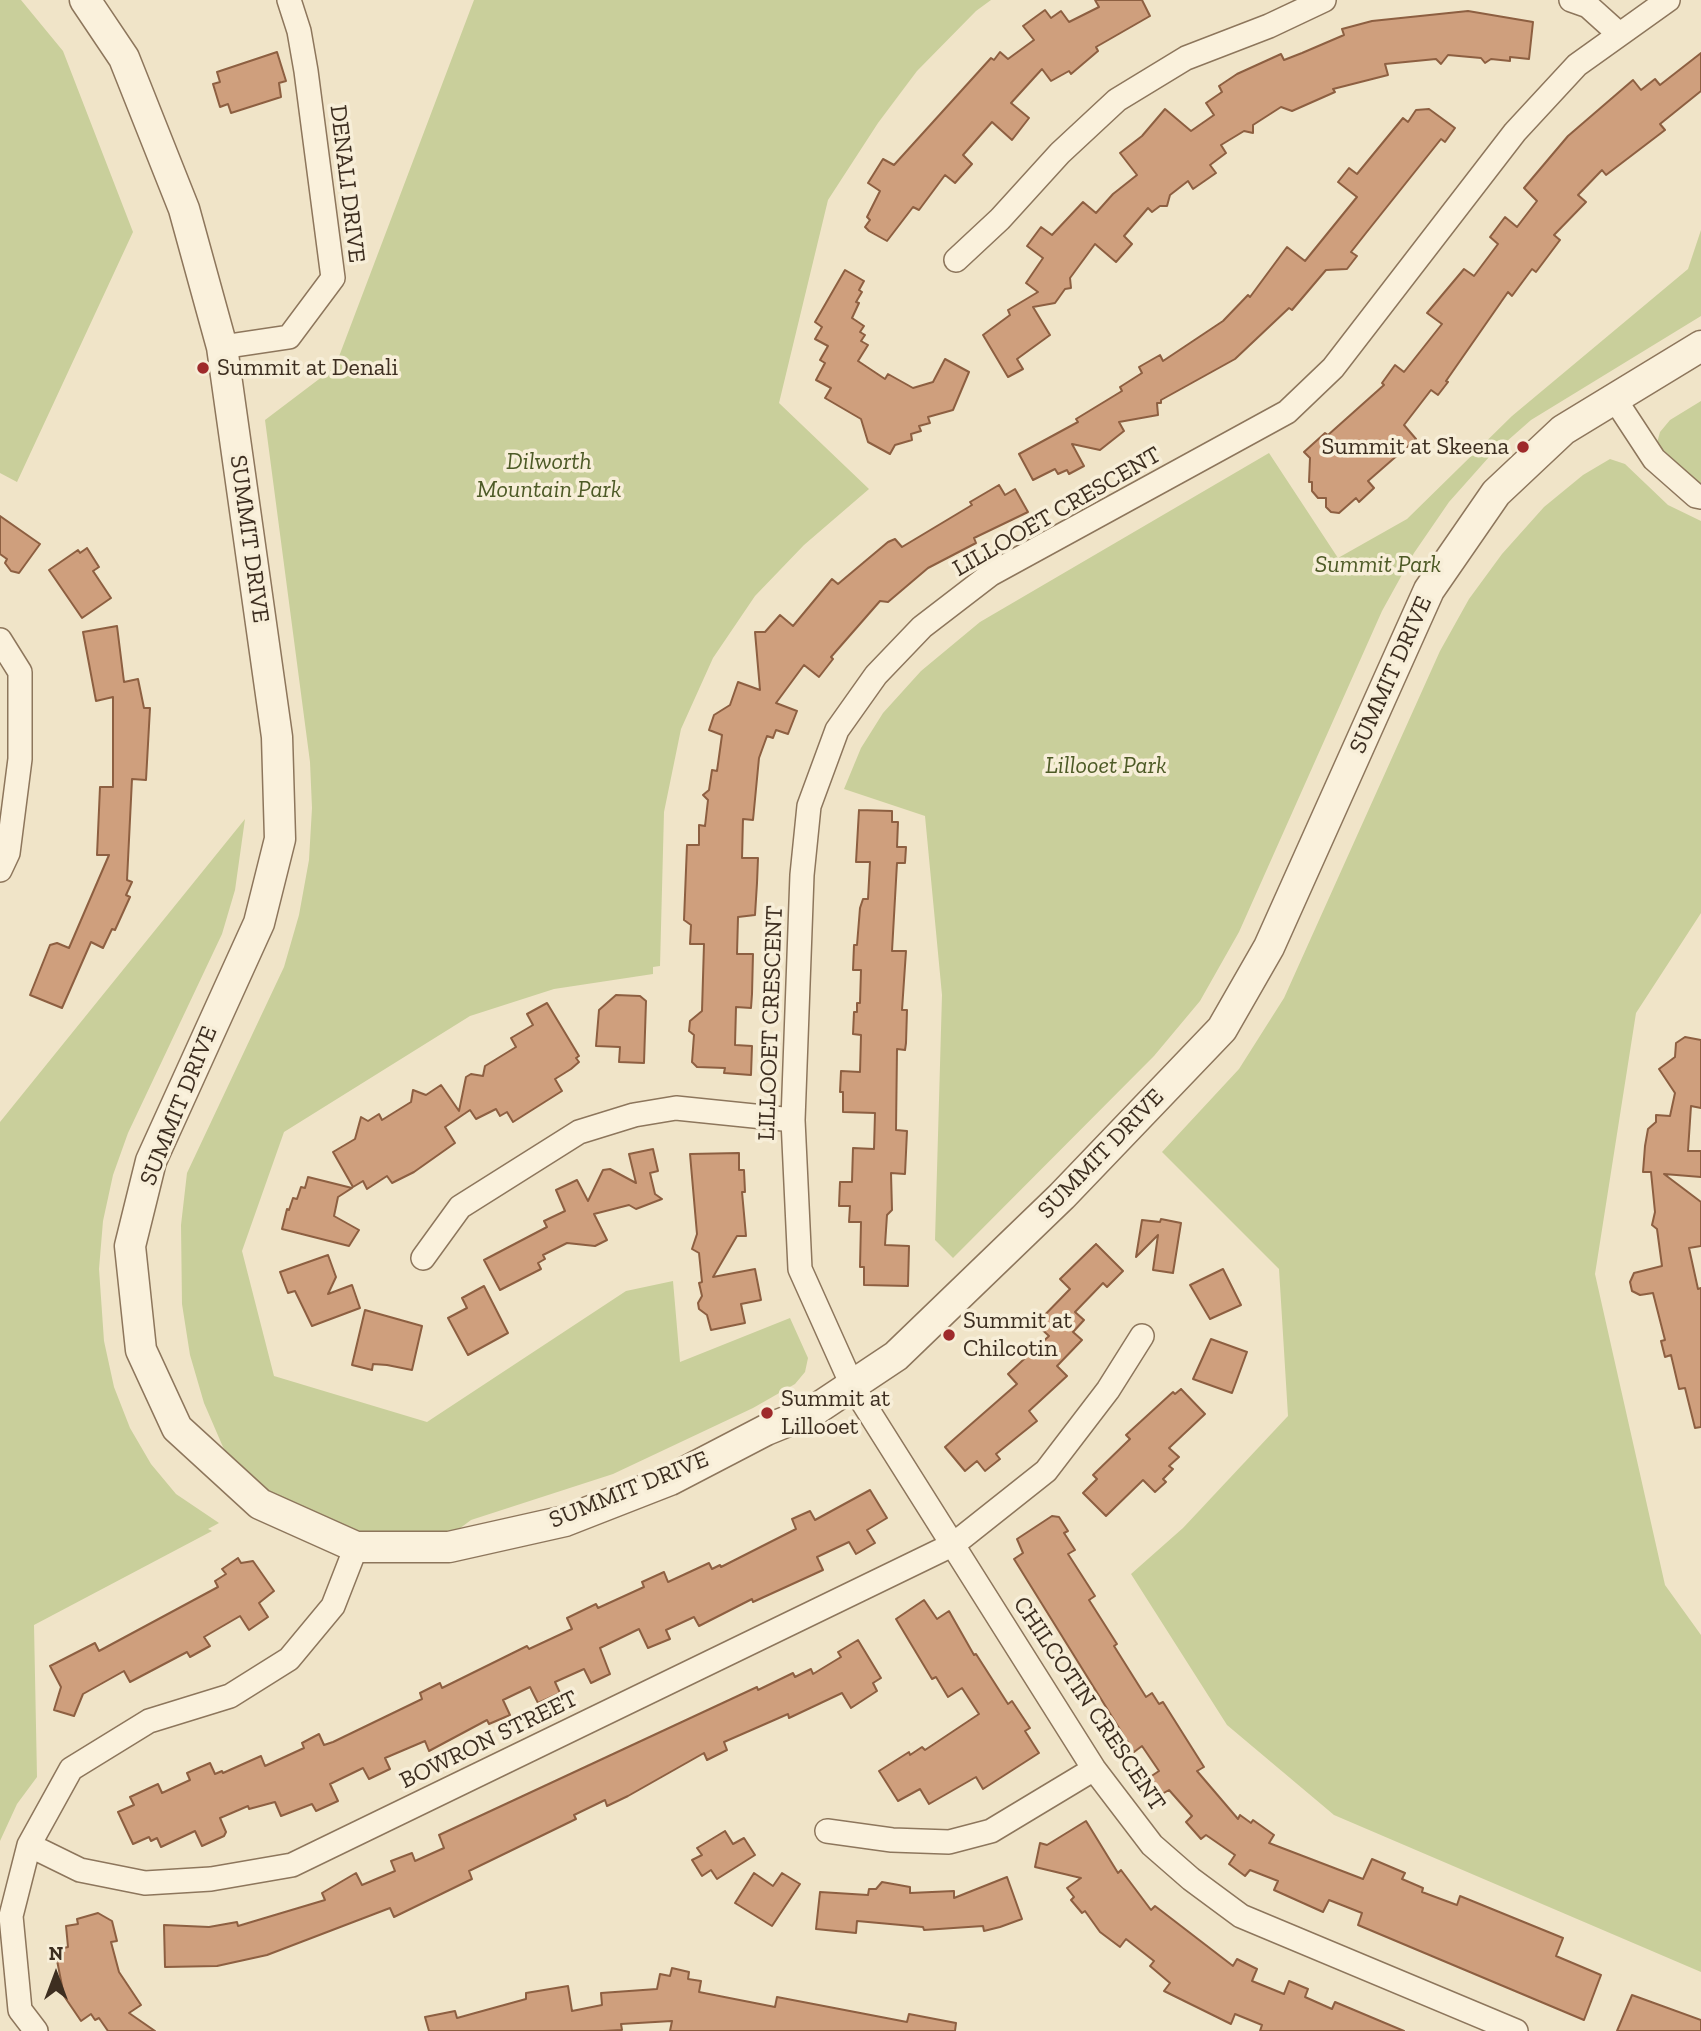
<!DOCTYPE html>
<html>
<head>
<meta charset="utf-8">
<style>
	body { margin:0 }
	#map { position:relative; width:1701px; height:2031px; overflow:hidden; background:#f0e4c8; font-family:"Zilla Slab",serif }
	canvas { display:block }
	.north { position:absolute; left:21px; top:1940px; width:70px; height:70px; -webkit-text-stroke:5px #f7eed8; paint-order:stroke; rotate:0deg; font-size:19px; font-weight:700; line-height:28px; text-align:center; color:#3d2e20 }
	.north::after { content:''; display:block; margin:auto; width:24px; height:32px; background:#3d2e20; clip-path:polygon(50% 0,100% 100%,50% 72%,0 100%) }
</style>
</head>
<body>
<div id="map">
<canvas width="1701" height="2031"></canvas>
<div class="north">N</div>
</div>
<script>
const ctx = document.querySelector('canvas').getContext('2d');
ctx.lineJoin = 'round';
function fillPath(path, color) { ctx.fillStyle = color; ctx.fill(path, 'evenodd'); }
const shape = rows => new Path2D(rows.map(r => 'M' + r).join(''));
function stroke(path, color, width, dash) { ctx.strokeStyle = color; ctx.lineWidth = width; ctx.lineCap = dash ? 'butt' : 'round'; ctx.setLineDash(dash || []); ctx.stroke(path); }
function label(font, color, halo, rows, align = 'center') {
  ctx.font = font + ' "Zilla Slab",serif'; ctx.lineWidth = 7; ctx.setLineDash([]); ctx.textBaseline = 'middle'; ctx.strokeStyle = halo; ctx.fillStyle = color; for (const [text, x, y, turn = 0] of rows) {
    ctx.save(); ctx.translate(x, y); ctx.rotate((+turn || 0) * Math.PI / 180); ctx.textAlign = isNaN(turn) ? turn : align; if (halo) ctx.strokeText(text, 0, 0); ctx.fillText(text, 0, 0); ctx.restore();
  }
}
fillPath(shape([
	[0,0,21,0,63,51,133,232,17,482,0,473],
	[474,0,991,0,976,11,917,71,878,123,828,200,779,403,869,489,804,545,755,596,713,658,681,729,664,812,660,966,653,967,653,974,554,989,470,1016,284,1132,242,1251,274,1376,427,1422,626,1291,673,1281,680,1362,790,1318,808,1358,805,1372,795,1384,753,1408,613,1474,471,1520,455,1532,355,1557,235,1467,223,1447,204,1403,190,1355,182,1304,181,1225,187,1173,284,967,299,915,309,860,312,808,310,762,265,420,335,367],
	[1701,230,1701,316,1531,420,1489,457,1449,502,1414,553,1382,611,1239,932,1200,1001,1154,1056,953,1258,935,1240,942,995,925,816,844,789,861,748,883,713,921,671,980,622,1269,453,1338,558,1407,519,1512,416,1688,269],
	[1701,401,1701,484,1691,479,1658,448,1657,443,1660,432,1670,420],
	[1610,459,1625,464,1668,505,1701,521,1701,913,1636,1013,1595,1274,1665,1585,1701,1635,1701,1972,1334,1815,1227,1725,1131,1574,1183,1528,1288,1416,1279,1269,1162,1152,1239,1069,1284,998,1440,651,1469,599,1502,554,1544,507,1583,475],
	[245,819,235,890,222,934,128,1133,113,1175,103,1221,99,1269,104,1341,114,1387,130,1428,151,1464,176,1494,219,1523,208,1529,212,1531,34,1625,37,1777,17,1804,0,1841,0,1122]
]), '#c9cf9b');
const building = shape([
	[1095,0,1142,0,1150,16,1096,47,1098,51,1071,74,1069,71,1051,81,1042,69,1011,103,1029,118,1012,140,992,122,963,155,972,164,955,183,945,175,919,210,913,207,887,241,869,231,865,227,870,220,867,217,880,191,868,183,883,159,894,165,991,58,994,60,1000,52,1008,59,1034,40,1023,26,1045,10,1051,18,1061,11,1069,22,1099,7,1095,0],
	[1468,11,1533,22,1529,59,1510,57,1510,61,1491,59,1485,63,1481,58,1448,55,1441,64,1436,59,1385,64,1388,75,1333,89,1335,92,1292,111,1281,107,1253,125,1253,133,1244,131,1221,145,1226,153,1210,165,1216,173,1193,189,1188,181,1170,195,1167,206,1160,206,1152,212,1148,208,1124,236,1132,244,1116,262,1095,244,1070,278,1071,288,1065,289,1055,303,1033,307,1050,335,1017,359,1023,369,1008,377,983,335,1010,315,1008,310,1038,292,1026,283,1043,258,1027,246,1041,227,1052,235,1083,202,1096,213,1113,194,1137,175,1120,153,1142,136,1165,109,1191,131,1214,115,1206,103,1222,92,1219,86,1237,74,1281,54,1284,60,1302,53,1344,35,1342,29,1372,21,1468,11],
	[277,52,286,81,279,83,281,97,231,113,228,104,220,107,213,84,220,82,217,72,277,52],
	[1701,53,1701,91,1660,124,1665,130,1606,175,1602,170,1578,195,1586,202,1554,235,1560,240,1536,272,1532,269,1512,296,1508,292,1446,381,1448,382,1438,395,1431,390,1404,425,1416,439,1368,481,1374,488,1359,502,1356,498,1339,513,1331,512,1326,507,1326,498,1318,498,1312,491,1312,482,1309,482,1310,458,1304,452,1325,433,1328,435,1384,385,1382,383,1395,365,1404,372,1442,324,1427,313,1464,269,1474,276,1498,244,1490,237,1505,217,1517,227,1537,201,1524,188,1568,136,1633,80,1641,90,1655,79,1660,85,1701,53],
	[1429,109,1455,128,1445,142,1441,139,1366,233,1351,252,1357,256,1347,269,1326,270,1292,310,1289,308,1235,359,1161,400,1161,403,1157,403,1158,415,1119,422,1124,431,1100,450,1072,444,1084,466,1069,474,1067,470,1058,474,1055,469,1033,480,1019,454,1078,422,1076,419,1122,391,1120,387,1142,373,1139,367,1160,355,1163,361,1223,321,1248,295,1250,297,1287,247,1305,261,1357,197,1338,182,1349,168,1357,174,1403,118,1408,122,1416,110,1429,109],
	[845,270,864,281,859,290,862,292,856,302,859,303,852,318,864,326,860,332,865,335,861,341,868,345,858,361,885,379,888,374,913,388,933,382,945,359,969,372,953,410,928,417,930,423,919,426,921,431,911,434,912,440,895,445,890,454,868,442,861,419,825,398,831,388,816,380,825,363,820,360,828,346,815,339,822,327,815,322,845,270],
	[999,485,1005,495,1015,489,1028,512,974,538,976,543,928,568,888,602,880,601,831,657,833,659,819,677,804,665,776,703,797,711,788,734,776,730,773,738,767,736,759,758,753,820,743,819,742,858,758,858,757,883,755,915,738,917,737,954,753,954,752,994,751,1008,736,1007,735,1045,752,1046,751,1075,724,1073,725,1068,697,1067,692,1062,694,1035,689,1031,690,1021,702,1011,704,944,690,944,691,925,684,920,687,845,699,845,699,825,705,826,708,800,703,795,709,790,712,770,717,771,722,735,709,730,714,715,730,705,738,682,760,690,755,632,765,632,780,615,793,626,832,579,838,584,888,542,895,539,902,547,972,505,970,502,999,485],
	[0,516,40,544,19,573,11,571,5,563,7,559,0,554,0,516],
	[87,548,99,567,93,571,111,598,82,618,49,570,78,550,80,553,87,548],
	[117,626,124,682,138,679,144,708,150,708,146,780,132,779,127,880,132,882,126,895,130,897,115,930,112,929,103,948,91,942,62,1008,30,995,50,945,57,943,69,948,109,855,97,855,100,787,113,787,113,697,96,701,83,632,117,626],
	[859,810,892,811,892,822,898,822,897,847,906,847,905,863,897,863,892,951,906,951,902,1010,907,1010,906,1043,905,1050,897,1049,896,1130,907,1131,905,1174,891,1173,892,1210,887,1215,885,1245,909,1246,908,1286,864,1285,864,1267,860,1267,861,1222,849,1222,850,1206,839,1206,840,1182,852,1182,853,1148,874,1149,875,1113,843,1112,843,1092,840,1092,841,1071,860,1072,861,1035,853,1034,854,1012,857,1012,857,1003,860,1003,861,970,853,970,854,945,857,945,860,908,863,899,868,899,870,862,856,862,859,810],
	[616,995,640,996,646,1001,644,1063,619,1062,620,1047,596,1046,599,1010,616,995],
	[547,1003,579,1056,576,1058,579,1062,571,1069,555,1079,562,1091,513,1122,507,1112,500,1116,496,1109,476,1119,470,1110,445,1127,455,1143,414,1172,392,1183,387,1176,367,1189,363,1181,353,1187,333,1152,355,1139,361,1117,368,1121,379,1114,382,1120,411,1102,413,1090,426,1095,441,1085,459,1111,466,1077,471,1074,483,1076,485,1066,516,1047,511,1038,533,1025,527,1014,547,1003],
	[1685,1037,1701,1040,1701,1108,1691,1106,1688,1151,1701,1151,1701,1177,1664,1174,1701,1202,1701,1246,1689,1248,1698,1289,1701,1288,1701,1427,1695,1428,1685,1388,1679,1389,1671,1355,1665,1357,1661,1341,1665,1340,1653,1293,1640,1295,1632,1291,1630,1282,1634,1273,1662,1266,1657,1229,1652,1225,1655,1212,1651,1172,1643,1172,1645,1146,1648,1129,1656,1122,1656,1115,1670,1116,1675,1093,1659,1069,1675,1057,1676,1043,1685,1037],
	[653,1149,658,1171,650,1173,655,1194,662,1199,636,1209,629,1205,594,1214,607,1240,595,1246,567,1243,543,1255,545,1259,538,1263,541,1269,500,1290,484,1260,547,1227,544,1221,565,1211,556,1190,577,1180,588,1201,603,1170,610,1169,636,1183,629,1154,653,1149],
	[739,1153,739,1170,744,1170,745,1192,742,1192,746,1236,737,1236,713,1277,755,1269,761,1300,741,1304,745,1323,711,1330,707,1315,699,1309,698,1303,702,1296,699,1283,702,1282,699,1253,692,1249,697,1234,690,1154,739,1153],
	[308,1177,352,1188,338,1197,334,1216,359,1230,349,1246,282,1229,287,1209,289,1210,293,1198,297,1199,301,1187,305,1188,308,1177],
	[1161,1219,1181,1223,1173,1273,1153,1270,1158,1235,1136,1257,1142,1220,1160,1222,1161,1219],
	[1096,1244,1123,1271,1107,1287,1103,1283,1075,1312,1084,1320,1073,1332,1082,1340,1057,1366,1067,1376,1029,1411,1037,1421,996,1454,1000,1459,985,1471,977,1461,965,1471,945,1447,1017,1384,1008,1374,1049,1336,1036,1324,1070,1289,1060,1279,1096,1244],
	[328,1255,336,1277,328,1294,352,1285,360,1308,312,1326,295,1291,288,1293,280,1272,328,1255],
	[1223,1269,1241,1305,1210,1319,1190,1285,1223,1269],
	[484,1286,508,1333,468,1355,448,1318,467,1308,462,1298,484,1286],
	[365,1310,422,1326,412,1370,387,1365,373,1364,372,1370,352,1365,365,1310],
	[1211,1339,1247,1352,1232,1393,1193,1379,1211,1339],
	[1181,1389,1205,1414,1169,1448,1179,1457,1169,1466,1173,1469,1163,1479,1166,1482,1155,1492,1143,1480,1106,1516,1083,1493,1097,1479,1093,1475,1130,1439,1126,1435,1173,1392,1175,1394,1181,1389],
	[870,1490,887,1518,867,1530,875,1543,856,1554,849,1542,817,1557,823,1570,753,1602,752,1599,699,1626,694,1617,666,1630,670,1639,648,1648,639,1629,600,1648,610,1674,591,1683,584,1669,555,1682,560,1693,538,1703,530,1687,503,1700,510,1715,489,1724,487,1720,429,1751,425,1741,385,1758,390,1769,369,1779,363,1768,330,1784,338,1801,316,1811,312,1804,281,1816,275,1802,249,1809,248,1806,220,1818,226,1832,224,1836,202,1846,195,1831,161,1847,157,1838,151,1841,149,1837,133,1844,118,1812,134,1805,130,1797,158,1784,162,1793,190,1780,187,1773,210,1763,215,1774,222,1771,223,1773,261,1756,265,1766,304,1748,302,1743,319,1734,324,1745,333,1742,422,1699,420,1693,440,1683,442,1688,527,1646,529,1649,572,1629,567,1618,596,1604,598,1608,644,1587,642,1582,664,1572,668,1582,709,1563,712,1569,720,1565,721,1567,796,1529,792,1519,810,1511,815,1520,870,1490],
	[1052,1516,1059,1517,1068,1531,1064,1533,1075,1550,1068,1554,1095,1596,1089,1600,1117,1644,1114,1646,1146,1697,1152,1693,1159,1704,1163,1702,1204,1767,1197,1771,1238,1819,1240,1815,1251,1823,1253,1820,1274,1835,1269,1843,1363,1879,1372,1859,1405,1873,1402,1879,1423,1888,1422,1892,1457,1905,1460,1896,1563,1938,1556,1956,1601,1975,1584,2020,1358,1925,1362,1913,1329,1900,1323,1912,1274,1890,1278,1881,1250,1870,1245,1876,1229,1864,1235,1855,1206,1835,1201,1839,1186,1822,1192,1816,1169,1790,1162,1794,1150,1777,1159,1771,1142,1746,1134,1752,1014,1559,1023,1553,1017,1539,1052,1516],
	[238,1558,241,1563,253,1561,274,1591,259,1603,268,1617,249,1630,240,1616,204,1637,210,1646,190,1657,187,1652,130,1682,124,1671,83,1694,74,1716,54,1710,61,1687,50,1666,95,1643,99,1651,218,1587,215,1581,226,1574,222,1569,238,1558],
	[924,1600,937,1619,949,1611,974,1655,976,1654,1008,1704,1012,1701,1030,1728,1025,1731,1039,1753,983,1789,976,1777,929,1804,920,1789,898,1801,879,1771,909,1752,910,1755,922,1747,925,1750,979,1714,962,1688,948,1697,936,1677,932,1679,896,1619,924,1600],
	[858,1640,881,1678,873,1683,877,1691,851,1708,842,1693,789,1718,788,1714,724,1742,727,1750,707,1760,704,1753,628,1796,607,1806,605,1800,574,1815,576,1819,469,1871,472,1879,394,1917,390,1908,267,1955,217,1966,165,1967,164,1925,209,1927,237,1922,238,1926,325,1900,322,1893,356,1873,362,1885,395,1871,391,1861,412,1853,415,1861,444,1848,439,1835,757,1687,758,1690,793,1673,795,1677,811,1669,813,1674,841,1657,838,1652,858,1640],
	[1086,1821,1118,1873,1121,1870,1151,1910,1155,1906,1233,1966,1237,1959,1257,1969,1252,1981,1284,1994,1289,1981,1308,1989,1305,1997,1332,2009,1335,2002,1404,2031,1260,2031,1262,2025,1235,2014,1231,2024,1164,1991,1170,1983,1150,1966,1154,1961,1126,1939,1120,1947,1100,1932,1085,1911,1082,1913,1071,1900,1074,1897,1067,1888,1081,1878,1035,1867,1040,1843,1047,1845,1086,1821],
	[725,1831,733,1844,744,1838,755,1855,717,1879,711,1870,702,1876,692,1860,702,1855,697,1848,725,1831],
	[754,1873,773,1886,782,1873,800,1884,772,1926,735,1903,754,1873],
	[1007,1877,1022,1919,1000,1927,984,1931,983,1926,924,1930,923,1927,857,1921,856,1933,816,1929,820,1892,868,1895,869,1889,876,1889,882,1882,910,1887,910,1893,954,1891,954,1898,1007,1877],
	[98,1913,112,1921,117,1941,111,1942,119,1972,141,2005,129,2013,155,2031,108,2031,99,2018,95,2020,91,2014,81,2021,64,1996,55,1950,68,1947,66,1926,78,1924,77,1919,98,1913],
	[672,1968,689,1972,688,1979,701,1981,699,1992,775,2007,777,1997,907,2022,909,2014,956,2023,955,2031,670,2031,672,2021,621,2024,622,2030,603,2031,429,2031,425,2017,455,2011,457,2018,526,1999,526,1993,568,1986,572,2011,602,2005,601,1993,657,1989,660,1974,670,1976,672,1968],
	[1632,1995,1701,2020,1701,2031,1617,2031,1632,1995]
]);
fillPath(building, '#cf9f7d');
stroke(building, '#8d5f41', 2);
const minor = shape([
	[1571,0,1588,6,1618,33],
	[956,260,1000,219,1060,153,1117,100,1186,58,1269,26,1324,0],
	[222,347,289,337,333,278,306,71,299,31,289,0],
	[1614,398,1654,459,1696,496,1701,497],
	[0,640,20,672,20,759,8,853,0,870],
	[423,1258,460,1207,579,1132,634,1115,676,1108,793,1120],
	[827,1831,892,1840,949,1842,991,1831,1094,1769],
	[29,1845,80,1870,145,1883,211,1879,292,1865,954,1544,1046,1471,1108,1390,1142,1336],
	[36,2031,20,2010,11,1916,29,1845,71,1769,149,1721,230,1696,289,1659,333,1606,356,1547],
	[1516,2031,1241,1916,1191,1879,1152,1845,1094,1769,852,1385,800,1269,793,1120,802,875,809,806,837,730,876,675,922,627,991,574,1287,412,1333,368,1515,132,1577,65,1668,0]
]);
const tertiary = shape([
	[85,0,124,58,184,209,222,347,277,737,280,839,259,923,151,1161,130,1246,141,1350,177,1428,260,1504,356,1547,449,1547,565,1521,670,1480,766,1430,815,1410,896,1356,1062,1196,1222,1029,1269,947,1429,590,1496,493,1563,430,1701,346]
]);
stroke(minor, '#8d765c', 26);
stroke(tertiary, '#8d765c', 33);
stroke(minor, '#faf1dc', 23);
stroke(tertiary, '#faf1dc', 30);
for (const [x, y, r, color] of [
	[203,368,7,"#9e2a2b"],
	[1523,447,7,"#9e2a2b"],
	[949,1335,7,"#9e2a2b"],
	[767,1413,7,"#9e2a2b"]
]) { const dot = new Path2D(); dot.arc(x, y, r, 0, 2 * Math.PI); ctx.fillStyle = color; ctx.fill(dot); stroke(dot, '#f7eed8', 2.5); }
label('24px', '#3d2e20', '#f7eed8', [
	["DENALI DRIVE",347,184,83],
	["LILLOOET CRESCENT",1057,512,-30],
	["SUMMIT DRIVE",249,539,82],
	["SUMMIT DRIVE",1391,675,-66],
	["LILLOOET CRESCENT",771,1023,-88],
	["SUMMIT DRIVE",179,1106,-68],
	["SUMMIT DRIVE",1101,1154,-46],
	["SUMMIT DRIVE",629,1490,-22],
	["CHILCOTIN CRESCENT",1089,1704,56],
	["BOWRON STREET",489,1740,-26]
]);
label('24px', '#3d2e20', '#f7eed8', [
	["Summit at Denali",217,368],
	["Summit at Skeena",1509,447,"right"],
	["Summit at",963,1321],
	["Chilcotin",963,1349],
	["Summit at",781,1399],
	["Lillooet",781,1427]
], 'left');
label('italic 24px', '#4d5a26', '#f7eed8', [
	["Dilworth",549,462],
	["Mountain Park",549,490],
	["Summit Park",1378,565],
	["Lillooet Park",1106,766]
]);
</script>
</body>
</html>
